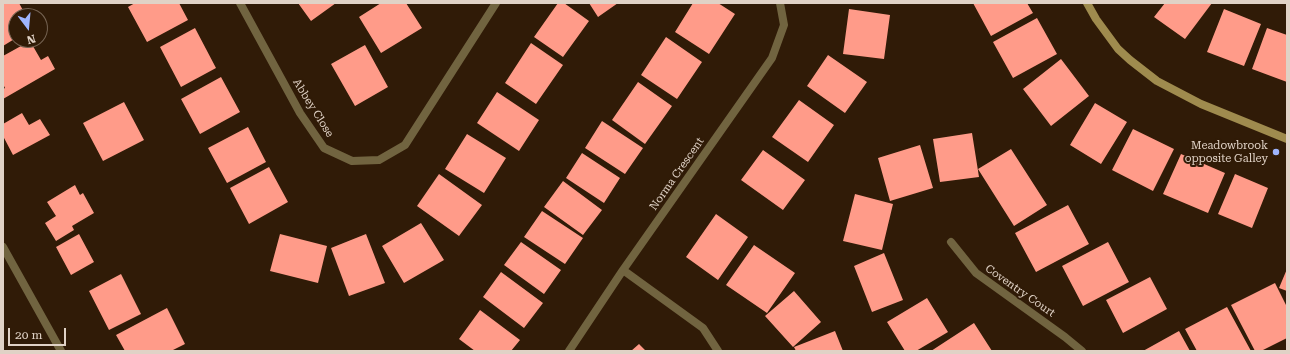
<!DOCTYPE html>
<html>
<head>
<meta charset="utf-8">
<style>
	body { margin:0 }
	#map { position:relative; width:1290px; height:354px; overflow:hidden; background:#301b07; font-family:"Roboto Serif",serif }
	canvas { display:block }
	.frame { position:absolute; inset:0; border:4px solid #e0d2c6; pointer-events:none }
	.north { position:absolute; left:8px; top:8px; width:40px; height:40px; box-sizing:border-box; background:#301b07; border:1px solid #766453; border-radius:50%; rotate:164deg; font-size:11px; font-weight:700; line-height:16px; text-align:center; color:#e0d2c6 }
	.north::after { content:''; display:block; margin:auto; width:14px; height:18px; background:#9eb4fd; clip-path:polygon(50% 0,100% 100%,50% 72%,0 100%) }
	.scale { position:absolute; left:8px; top:328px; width:58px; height:18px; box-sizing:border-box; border:2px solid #e0d2c6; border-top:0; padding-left:5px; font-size:12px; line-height:14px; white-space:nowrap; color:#e0d2c6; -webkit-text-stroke:3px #301b07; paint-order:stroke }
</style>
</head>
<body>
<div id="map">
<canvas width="1290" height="354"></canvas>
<div class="frame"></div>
<div class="north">N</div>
<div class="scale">20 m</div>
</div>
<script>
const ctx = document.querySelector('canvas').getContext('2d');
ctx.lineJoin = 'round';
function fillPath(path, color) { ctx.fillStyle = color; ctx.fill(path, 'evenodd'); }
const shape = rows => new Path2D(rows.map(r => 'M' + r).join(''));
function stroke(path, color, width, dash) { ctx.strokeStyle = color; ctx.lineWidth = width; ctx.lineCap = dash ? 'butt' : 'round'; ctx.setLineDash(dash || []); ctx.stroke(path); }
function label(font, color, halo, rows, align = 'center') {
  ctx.font = font + ' "Roboto Serif",serif'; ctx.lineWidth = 4; ctx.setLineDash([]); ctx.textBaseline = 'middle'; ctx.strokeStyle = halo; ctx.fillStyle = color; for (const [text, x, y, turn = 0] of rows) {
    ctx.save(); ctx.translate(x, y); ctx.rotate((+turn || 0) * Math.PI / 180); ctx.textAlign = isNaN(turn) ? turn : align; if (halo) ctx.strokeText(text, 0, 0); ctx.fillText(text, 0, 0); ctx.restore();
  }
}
fillPath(shape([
	[3,3,19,3,26,16,16,16,16,38,3,46],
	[135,3,179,3,188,20,147,42,128,7],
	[298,3,336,3,311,21],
	[381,3,406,3,422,28,381,53,359,17],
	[558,3,564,3,589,21,563,57,534,37],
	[589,3,618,3,598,17],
	[693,3,718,3,735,14,709,54,675,32],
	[973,3,1027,3,1033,13,991,36],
	[1165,3,1212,3,1185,39,1154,17],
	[849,9,890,15,884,59,843,54],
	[1224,9,1261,24,1244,66,1207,52],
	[1037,18,1057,54,1013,78,993,42],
	[195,28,216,68,181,87,160,47],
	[1267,28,1287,35,1287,82,1252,69],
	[666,37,702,62,677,99,641,75],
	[30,41,41,60,48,56,55,69,3,99,3,89,5,88,3,84,3,56],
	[531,43,563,65,536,104,505,83],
	[365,45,388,87,355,106,331,64],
	[828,55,867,82,845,113,807,86],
	[1061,59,1089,96,1051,126,1023,89],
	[221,77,240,112,200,134,181,99],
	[638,82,672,106,645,144,612,120],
	[497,92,539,120,519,151,477,123],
	[799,100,834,125,808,162,772,137],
	[124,102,144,140,103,161,83,123],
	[1095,103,1127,122,1101,164,1070,145],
	[22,113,29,125,40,119,50,135,13,155,3,136,3,124],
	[602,121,643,148,625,174,585,148],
	[248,127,266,162,227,183,208,148],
	[1133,129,1174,149,1153,191,1112,170],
	[972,133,979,177,940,182,933,139],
	[467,134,506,158,484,193,445,169],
	[920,145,933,188,890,201,878,158],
	[1011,149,1047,205,1014,226,978,169],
	[763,150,805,180,783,210,741,180],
	[582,153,620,178,604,203,566,178],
	[1181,154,1225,173,1208,213,1163,194],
	[269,167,288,202,249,224,230,188],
	[439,174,482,205,459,236,417,206],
	[1235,174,1268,188,1252,228,1218,214],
	[563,181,602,210,583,235,544,207],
	[75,185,80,195,83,193,94,213,72,226,74,230,56,241,45,223,56,216,47,202],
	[855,194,893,204,882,250,843,241],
	[1068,205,1089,244,1036,272,1015,233],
	[542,211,583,238,565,264,524,237],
	[716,214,748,237,718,280,686,257],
	[421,223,444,260,404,283,382,246],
	[79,234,94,262,71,275,56,247],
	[280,234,327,246,318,283,270,271],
	[366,234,385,283,349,296,331,248],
	[521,242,561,270,544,294,504,265],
	[1108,242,1129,282,1083,306,1062,266],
	[754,245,795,273,767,313,726,285],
	[884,253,903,300,872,312,854,266],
	[1287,269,1287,291,1279,288],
	[501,272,543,303,524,328,483,297],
	[121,274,141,314,109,330,89,291],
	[1150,277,1167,309,1123,333,1106,300],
	[1275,283,1287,307,1287,338,1261,351,1255,351,1231,305],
	[794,291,821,322,793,347,765,316],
	[927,298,948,332,916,351,905,351,887,322],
	[1227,307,1251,351,1197,351,1185,329],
	[167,308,185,344,171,351,125,351,116,335],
	[480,310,520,340,511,351,475,351,459,339],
	[974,323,992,351,931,351],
	[835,331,843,351,796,351,794,347],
	[1179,331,1190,351,1143,351],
	[639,344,646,351,631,351]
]), '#ff9b89');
stroke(shape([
	[240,3,300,113,324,148,352,161,379,160,405,145,496,3],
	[951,242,976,273,1065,337,1082,351],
	[3,247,61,351],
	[623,270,703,328,718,351],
	[569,351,623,270,772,58,784,25,780,3]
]), '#716440', 8);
stroke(shape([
	[1087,3,1096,19,1118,49,1130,60,1157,81,1201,104,1287,139]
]), '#9f8b4e', 8);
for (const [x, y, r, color] of [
	[1276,152,4,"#9eb4fd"]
]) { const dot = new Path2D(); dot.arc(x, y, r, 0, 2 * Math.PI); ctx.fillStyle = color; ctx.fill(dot); stroke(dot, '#301b07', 1.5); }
label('11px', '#e0d2c6', '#301b07', [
	["Abbey Close",313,108,58],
	["Norma Crescent",677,174,-55],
	["Coventry Court",1020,291,35]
]);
label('11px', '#e0d2c6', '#301b07', [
	["Meadowbrook",1268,146],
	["opposite Galley",1268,159]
], 'right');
</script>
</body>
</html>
